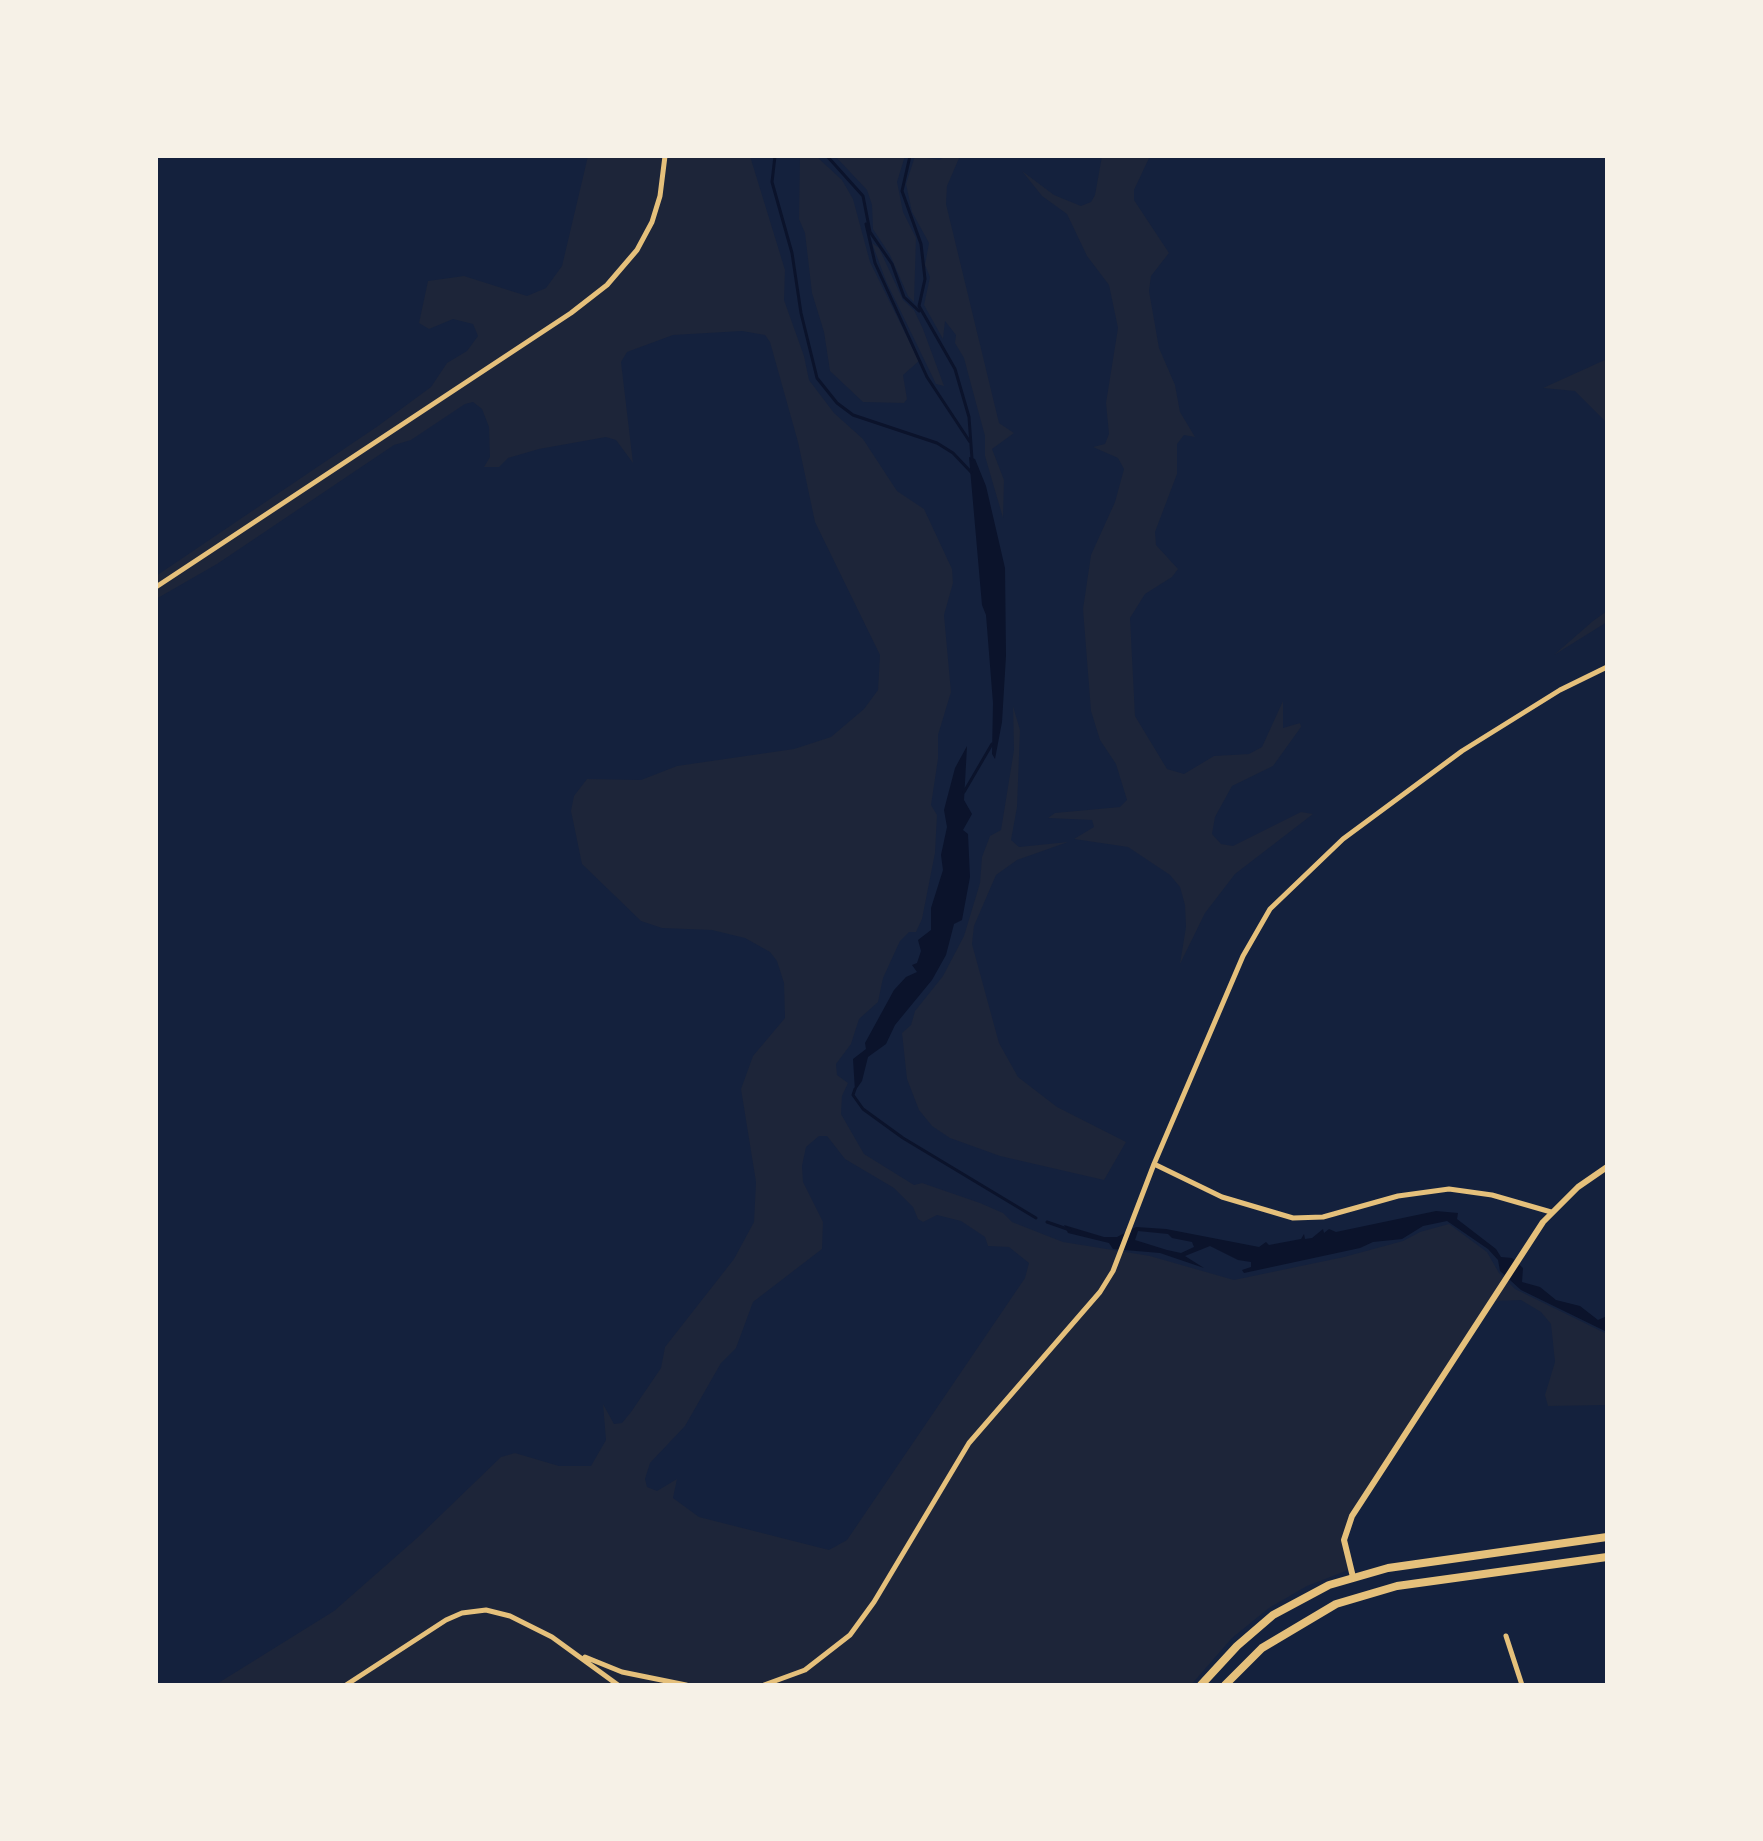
<!DOCTYPE html>
<html>
<head>
<meta charset="utf-8">
<style>
	body { margin:0 }
	#map { position:relative; width:1763px; height:1841px; overflow:hidden; background:#14213d; font-family:"Nunito Sans",sans-serif }
	canvas { display:block }
	.frame { position:absolute; inset:0; border:158px solid #f6f1e7; pointer-events:none }
</style>
</head>
<body>
<div id="map">
<canvas width="1763" height="1841"></canvas>
<div class="frame"></div>
</div>
<script>
const ctx = document.querySelector('canvas').getContext('2d');
ctx.lineJoin = 'round';
function fillPath(path, color) { ctx.fillStyle = color; ctx.fill(path, 'evenodd'); }
const shape = rows => new Path2D(rows.map(r => 'M' + r).join(''));
function stroke(path, color, width, dash) { ctx.strokeStyle = color; ctx.lineWidth = width; ctx.lineCap = dash ? 'butt' : 'round'; ctx.setLineDash(dash || []); ctx.stroke(path); }
fillPath(shape([
	[588,156,750,156,785,270,784,300,804,356,809,380,834,413,863,439,897,491,924,509,952,569,953,583,944,615,951,692,938,735,938,759,931,805,937,815,935,853,922,919,916,932,909,932,900,941,883,978,878,1002,859,1019,851,1044,836,1064,837,1075,848,1083,842,1096,841,1114,864,1154,914,1185,922,1183,980,1203,1003,1213,1012,1222,1063,1242,1150,1256,1234,1280,1344,1257,1403,1241,1420,1232,1449,1224,1487,1252,1499,1273,1515,1289,1607,1334,1607,1405,1548,1406,1545,1395,1555,1362,1551,1324,1541,1312,1521,1300,1491,1301,1345,1532,1351,1569,1307,1586,1269,1608,1232,1638,1191,1685,215,1685,334,1611,417,1538,501,1457,515,1453,559,1466,591,1466,606,1440,603,1404,614,1424,622,1423,631,1412,661,1368,665,1347,734,1259,754,1222,756,1182,741,1089,753,1056,785,1018,784,983,777,961,770,952,745,938,712,930,662,928,641,921,582,864,571,811,574,796,587,779,641,780,677,766,794,749,831,737,864,709,878,690,880,655,815,522,798,442,770,342,765,335,742,331,673,335,627,352,621,362,633,463,616,440,606,437,539,449,508,458,499,467,484,467,490,457,489,427,482,409,473,402,465,404,411,440,394,445,217,564,156,599,156,576,378,426,431,387,447,363,467,351,478,336,473,324,453,319,429,329,419,323,428,281,464,276,527,296,546,288,562,266],
	[819,1136,827,1136,845,1159,894,1188,913,1207,918,1219,923,1222,937,1215,961,1221,985,1237,988,1246,1009,1247,1029,1263,1025,1278,847,1540,829,1550,699,1517,673,1498,677,1479,657,1491,647,1487,645,1479,650,1463,685,1426,721,1363,736,1348,753,1302,822,1249,823,1222,803,1182,802,1166,806,1147],
	[800,156,816,156,842,180,853,199,870,262,919,361,903,375,907,399,904,403,863,402,830,371,824,332,812,293,805,233,799,219],
	[835,156,905,156,897,182,903,212,916,238,914,302,908,296,890,255,873,229,872,205,867,190],
	[915,156,939,160,946,156,960,156,947,186,946,204,999,423,1014,433,992,449,1004,480,1003,518,985,456,985,436,976,403,964,358,955,343,956,335,945,321,943,339,924,305,930,277,925,265,929,243,912,212,906,184],
	[1102,156,1150,156,1134,190,1134,200,1169,253,1151,276,1149,291,1159,348,1175,385,1180,412,1195,437,1184,435,1177,444,1177,474,1155,532,1156,545,1178,569,1172,577,1145,594,1130,618,1135,716,1167,769,1184,774,1214,756,1249,754,1262,747,1283,701,1283,728,1300,723,1301,727,1273,766,1232,786,1215,817,1212,834,1221,844,1233,846,1301,812,1313,814,1235,874,1205,913,1180,964,1186,927,1185,905,1180,887,1170,875,1128,847,1074,839,1094,827,1092,820,1048,818,1055,813,1120,807,1127,800,1116,764,1100,740,1091,711,1083,609,1091,555,1115,502,1124,469,1118,458,1093,447,1105,444,1109,434,1106,403,1118,328,1109,285,1087,256,1067,214,1042,196,1022,171,1054,195,1081,206,1091,202,1095,195],
	[872,243,879,248,903,300,914,310,923,329,944,386,936,384,886,281],
	[1607,359,1607,423,1575,391,1543,388],
	[1607,611,1607,622,1554,655,1593,621],
	[1013,706,1020,730,1017,807,1011,840,1019,847,1068,842,1017,860,996,875,974,926,972,944,999,1043,1018,1077,1057,1107,1126,1142,1104,1180,1000,1156,950,1138,932,1126,919,1110,907,1079,902,1033,911,1025,915,1011,943,976,964,936,980,883,982,857,990,836,1001,830,1014,750]
]), '#1d2539');
fillPath(shape([
	[969,457,975,459,986,486,1005,568,1006,656,1002,722,995,759,992,754,993,703,986,615,982,605],
	[967,746,964,800,972,814,963,830,968,834,970,877,962,920,954,924,946,955,932,980,895,1025,886,1044,868,1057,862,1081,855,1091,853,1059,866,1049,865,1043,894,990,906,977,917,972,912,965,917,963,921,951,918,940,931,930,931,908,943,870,941,855,947,827,944,810,955,768],
	[1436,1211,1458,1213,1457,1219,1496,1249,1501,1257,1512,1258,1523,1268,1522,1282,1540,1287,1556,1300,1580,1306,1598,1320,1607,1316,1607,1332,1521,1290,1500,1271,1498,1260,1488,1249,1447,1221,1423,1226,1402,1239,1373,1242,1360,1248,1244,1273,1242,1270,1251,1267,1251,1262,1238,1260,1210,1246,1185,1256,1204,1268,1160,1253,1113,1249,1109,1243,1068,1233,1064,1225,1104,1237,1117,1237,1136,1227,1166,1229,1259,1247,1266,1242,1269,1245,1301,1239,1304,1234,1305,1239,1312,1238,1323,1229,1324,1233,1329,1229,1336,1232],
	[1138,1231,1168,1234,1172,1238,1192,1242,1194,1247,1181,1253,1167,1250,1135,1240]
]), '#0b132b');
stroke(shape([
	[775,156,772,182,792,253,801,313,817,378,837,403,853,415,937,443,953,453,971,472],
	[827,156,863,196,870,232,892,264,904,297,919,311],
	[910,156,902,191,921,244,925,279,919,306,955,369,969,417,972,459],
	[866,224,875,263,927,377,970,442],
	[964,792,992,744],
	[855,1089,853,1095,863,1109,903,1138,1036,1218],
	[1047,1222,1070,1230]
]), '#0b132b', 3);
stroke(shape([
	[156,587,571,313,607,285,637,250,652,222,660,196,665,156],
	[1154,1164,1222,1197,1293,1218,1323,1217,1398,1196,1449,1189,1492,1195,1551,1212],
	[1506,1636,1522,1685],
	[585,1657,622,1672,686,1685],
	[346,1685,446,1620,462,1613,486,1610,510,1616,552,1637,618,1685],
	[764,1685,805,1670,850,1635,874,1602,969,1443,1100,1292,1113,1271,1154,1164,1243,956,1270,909,1343,839,1462,751,1560,690,1607,667]
]), '#e5c07b', 5);
stroke(shape([
	[1353,1577,1344,1540,1352,1516,1543,1222,1578,1187,1607,1167]
]), '#e5c07b', 6);
stroke(shape([
	[1201,1685,1237,1646,1273,1615,1329,1585,1388,1568,1607,1537],
	[1225,1685,1262,1648,1336,1604,1397,1586,1607,1557]
]), '#e5c07b', 8);
</script>
</body>
</html>
